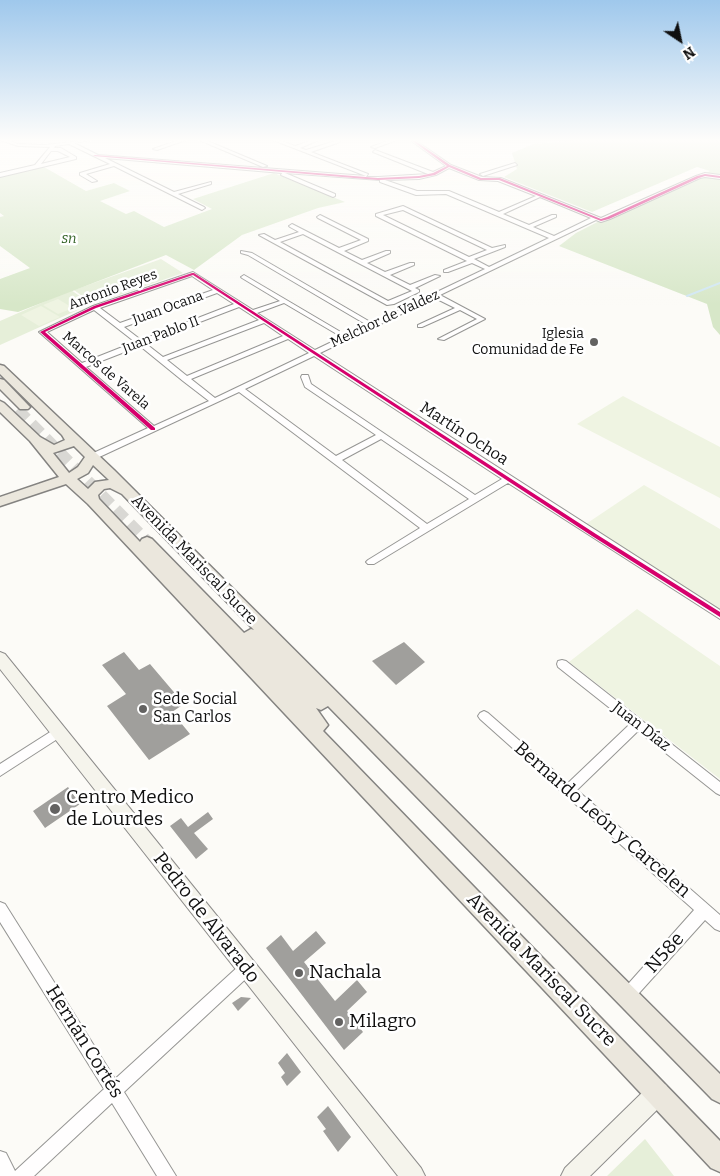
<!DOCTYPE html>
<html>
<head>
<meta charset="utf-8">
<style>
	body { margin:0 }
	#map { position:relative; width:720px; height:1176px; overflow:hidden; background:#fcfbf7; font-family:Bitter,serif }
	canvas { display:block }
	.north { position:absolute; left:655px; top:15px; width:50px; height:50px; -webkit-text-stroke:4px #fff; paint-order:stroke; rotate:146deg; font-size:14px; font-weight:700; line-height:20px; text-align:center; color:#101010 }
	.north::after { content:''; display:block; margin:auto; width:18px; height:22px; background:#101010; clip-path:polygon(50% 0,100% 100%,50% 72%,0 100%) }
</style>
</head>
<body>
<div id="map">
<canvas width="720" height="1176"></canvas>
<div class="north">N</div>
</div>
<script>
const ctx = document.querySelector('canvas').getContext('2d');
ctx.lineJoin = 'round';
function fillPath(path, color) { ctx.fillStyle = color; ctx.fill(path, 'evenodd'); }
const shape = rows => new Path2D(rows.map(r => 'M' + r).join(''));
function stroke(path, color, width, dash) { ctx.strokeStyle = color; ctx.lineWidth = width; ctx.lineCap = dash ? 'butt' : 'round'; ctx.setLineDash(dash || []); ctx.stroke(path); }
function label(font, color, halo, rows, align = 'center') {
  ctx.font = font + ' Bitter,serif'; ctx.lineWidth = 5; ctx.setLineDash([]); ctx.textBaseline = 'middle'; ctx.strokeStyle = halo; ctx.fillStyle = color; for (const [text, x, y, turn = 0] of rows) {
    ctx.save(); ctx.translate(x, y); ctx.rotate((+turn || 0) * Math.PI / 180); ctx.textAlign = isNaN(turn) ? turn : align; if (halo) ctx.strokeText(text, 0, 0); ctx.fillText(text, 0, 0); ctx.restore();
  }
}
fillPath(shape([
	[161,259,183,273,93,304,74,290],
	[71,290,91,304,0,345,0,321],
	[645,1139,674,1176,607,1176]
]), '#e6efd9');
fillPath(shape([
	[580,140,720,140,720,335,713,327,707,304,559,246,576,233,613,214,667,193,710,171,697,167,592,212,504,177,517,169,512,153,534,144],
	[44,167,86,191,114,183,130,191,100,201,126,214,134,211,164,227,212,209,193,199,274,173,345,202,318,208,242,235,194,270,166,255,18,312,0,309,0,279,30,268,0,246,0,217,4,216,0,213,0,177]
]), '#d7e7c8');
fillPath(shape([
	[58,299,73,308,58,314,43,305],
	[41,306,60,317,39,326,21,315],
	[623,396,720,447,720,498,577,424],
	[644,485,720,529,720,612,583,526],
	[637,609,720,666,720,779,569,662]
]), '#eff4e2');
stroke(shape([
	[687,296,720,283]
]), '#d1e7f3', 2);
fillPath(shape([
	[404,642,425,662,396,685,372,661],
	[124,652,139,670,150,664,184,704,172,712,190,734,149,760,107,706,126,694,102,665],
	[68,787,80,804,45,828,33,811],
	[208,812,213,819,194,833,208,849,196,859,170,826,181,818,188,827],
	[316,931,326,943,304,962,335,1001,357,980,367,992,347,1011,363,1032,344,1050,266,948,281,935,293,951],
	[241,997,251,998,238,1011,232,1003],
	[287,1053,301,1072,287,1086,281,1077,285,1073,278,1063],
	[328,1106,351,1137,338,1152,323,1131,326,1129,317,1117]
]), '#a09f9c');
stroke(shape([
	[17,410,147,542]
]), '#d9d8d4', 13, [13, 7]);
const street = shape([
	[0,140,7,140,18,144,45,145,91,140,74,143,98,155,366,176,273,140,279,140,295,146,313,140,319,140,300,148,306,150,339,140,340,142,311,152,368,174,366,177,378,177,428,174,373,152,375,150,433,172,446,166,410,140,415,140,451,165,482,177,501,178,601,218,696,176,705,173,720,175,720,179,705,177,700,178,610,219,601,222,596,220,440,295,485,319,444,340,438,339,477,319,460,310,422,327,418,327,418,325,455,308,435,298,320,353,720,610,720,619,508,483,374,564,368,564,366,562,368,560,420,528,239,392,95,459,89,459,89,455,148,428,39,332,93,306,193,272,253,310,280,301,242,278,241,277,244,275,339,331,339,333,335,333,284,303,257,313,315,350,367,325,248,255,241,253,241,251,252,253,372,323,485,269,472,263,448,272,444,272,444,270,467,261,376,216,376,214,403,206,492,248,505,245,505,247,474,259,489,267,549,238,446,194,416,195,380,182,380,180,285,173,335,194,335,196,333,197,281,175,282,173,105,158,174,192,211,182,211,184,178,194,204,207,205,208,202,210,114,166,86,174,97,181,92,182,80,175,80,173,110,164,69,144,55,146,54,148,61,148,76,157,76,159,0,177,0,173,35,165,50,147,18,146,0,140],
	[51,151,58,151,70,157,41,164,51,151],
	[449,168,479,180,498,181,536,196,499,212,449,191,417,191,385,180,419,179,436,175,449,168],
	[540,197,591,218,554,236,533,227,556,217,556,215,552,215,529,225,503,214,540,197],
	[403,210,487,250,469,257,383,215,403,210],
	[192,276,213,290,120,323,100,308,192,276],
	[217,293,234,304,141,340,124,327,217,293],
	[239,307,259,320,163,357,145,343,239,307],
	[94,310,135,342,82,363,47,332,94,310],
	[264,323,283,336,187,376,167,360,264,323],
	[288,339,309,353,215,398,191,379,288,339],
	[140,346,183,381,209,401,154,426,86,367,140,346],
	[314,356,502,479,475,495,311,384,308,375,302,375,301,377,305,387,376,435,336,456,245,389,314,356],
	[381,439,469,499,427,524,342,460,381,439],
	[179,140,186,140,157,150,153,149,179,140],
	[199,140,205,140,267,166,263,167,199,140],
	[390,140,397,140,375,148,371,147,390,140],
	[515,163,517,165,483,176,480,174,515,163],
	[320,215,368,239,368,241,344,251,362,260,386,251,390,251,390,253,367,263,385,272,410,263,414,263,414,265,390,275,410,285,435,275,440,276,415,288,419,290,419,292,394,304,387,305,259,235,264,234,275,240,299,232,290,227,289,226,292,224,339,248,361,240,318,218,317,217,320,215],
	[303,234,412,291,388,301,280,242,303,234],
	[562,660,566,661,720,782,720,795,716,793,638,731,577,790,720,915,720,931,715,929,705,920,631,1002,626,1004,621,1002,619,997,621,992,694,910,480,719,478,716,480,713,484,711,488,713,568,783,630,724,558,667,557,664,558,661,562,660],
	[58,727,62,728,64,732,62,736,0,776,0,764,58,727],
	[0,902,5,904,115,1079,241,964,246,962,251,964,253,969,251,974,124,1092,176,1176,157,1176,112,1103,34,1176,0,1176,0,1151,6,1153,15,1171,104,1089,0,922,0,902]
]);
const secondary = shape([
	[0,652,5,654,421,1168,425,1176,398,1176,0,669,0,652],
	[658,1082,666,1085,669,1093,666,1101,590,1176,561,1176,565,1168,650,1085,658,1082]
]);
const primary = shape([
	[0,365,4,366,114,470,720,1074,720,1103,712,1099,328,706,321,710,316,708,328,725,323,731,720,1141,720,1172,711,1168,88,504,66,484,0,506,0,497,59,477,30,441,0,412,0,401,4,403,40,437,54,445,65,440,62,435,0,374,0,365],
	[74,446,85,457,78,467,69,473,53,453,74,446],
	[93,465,109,480,95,482,88,489,77,479,88,473,93,465],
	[110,488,122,494,254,630,251,629,244,633,152,539,147,537,142,539,140,542,99,499,98,495,104,489,110,488],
	[0,379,4,380,28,405,30,407,28,409,20,409,0,389,0,379]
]);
stroke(street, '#969694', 2);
stroke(secondary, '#8d8c8b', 2);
stroke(primary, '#848381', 3);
fillPath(street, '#fffefe');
fillPath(secondary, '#f5f4ec');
fillPath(primary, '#ebe7dd');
fillPath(shape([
	[411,140,414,140,450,165,481,178,500,178,601,219,607,217,697,176,705,174,720,176,720,178,705,176,699,178,609,219,601,221,499,180,480,180,449,167,435,175,419,178,378,180,93,156,95,155,378,178,419,176,433,173,447,166,411,140],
	[192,273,194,273,596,534,720,612,720,617,592,536,193,275,96,308,45,332,155,428,155,430,151,430,40,332,94,306,192,273]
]), '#d6006c');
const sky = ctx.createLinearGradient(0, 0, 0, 305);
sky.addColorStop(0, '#9fc8ec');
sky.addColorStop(0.46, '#fefdfb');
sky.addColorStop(1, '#fefdfb00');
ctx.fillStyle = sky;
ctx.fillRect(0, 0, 720, 305);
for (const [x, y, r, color] of [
	[594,342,5,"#636261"],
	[143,709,5,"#636261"],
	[55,809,6,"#636261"],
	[299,973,5,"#636261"],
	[339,1022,5,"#636261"]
]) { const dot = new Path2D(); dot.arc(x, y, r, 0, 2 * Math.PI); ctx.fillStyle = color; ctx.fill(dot); stroke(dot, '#fff', 2); }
label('italic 14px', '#336326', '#fff', [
	["sn",69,239]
]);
label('14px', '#101010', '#fff', [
	["Antonio Reyes",113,290,-20],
	["Juan Ocana",168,308,-20],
	["Melchor de Valdez",385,319,-25],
	["Juan Pablo II",161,335,-21],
	["Marcos de Varela",106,371,41]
]);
label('14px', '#101010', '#fff', [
	["Iglesia",584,334],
	["Comunidad de Fe",584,350]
], 'right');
label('16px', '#101010', '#fff', [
	["Martín Ochoa",464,434,33],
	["Avenida Mariscal Sucre",194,560,46],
	["Juan Díaz",641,727,38]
]);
label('16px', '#101010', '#fff', [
	["Sede Social",153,700],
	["San Carlos",153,718]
], 'left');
label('19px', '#101010', '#fff', [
	["Centro Medico",66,798],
	["de Lourdes",66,820],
	["Nachala",309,973],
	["Milagro",349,1022]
], 'left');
label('19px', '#101010', '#fff', [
	["Bernardo León y Carcelen",602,820,41],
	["Pedro de Alvarado",206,918,52],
	["N58e",665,953,-48],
	["Avenida Mariscal Sucre",541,970,46],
	["Hernán Cortés",84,1042,58]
]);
</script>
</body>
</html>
